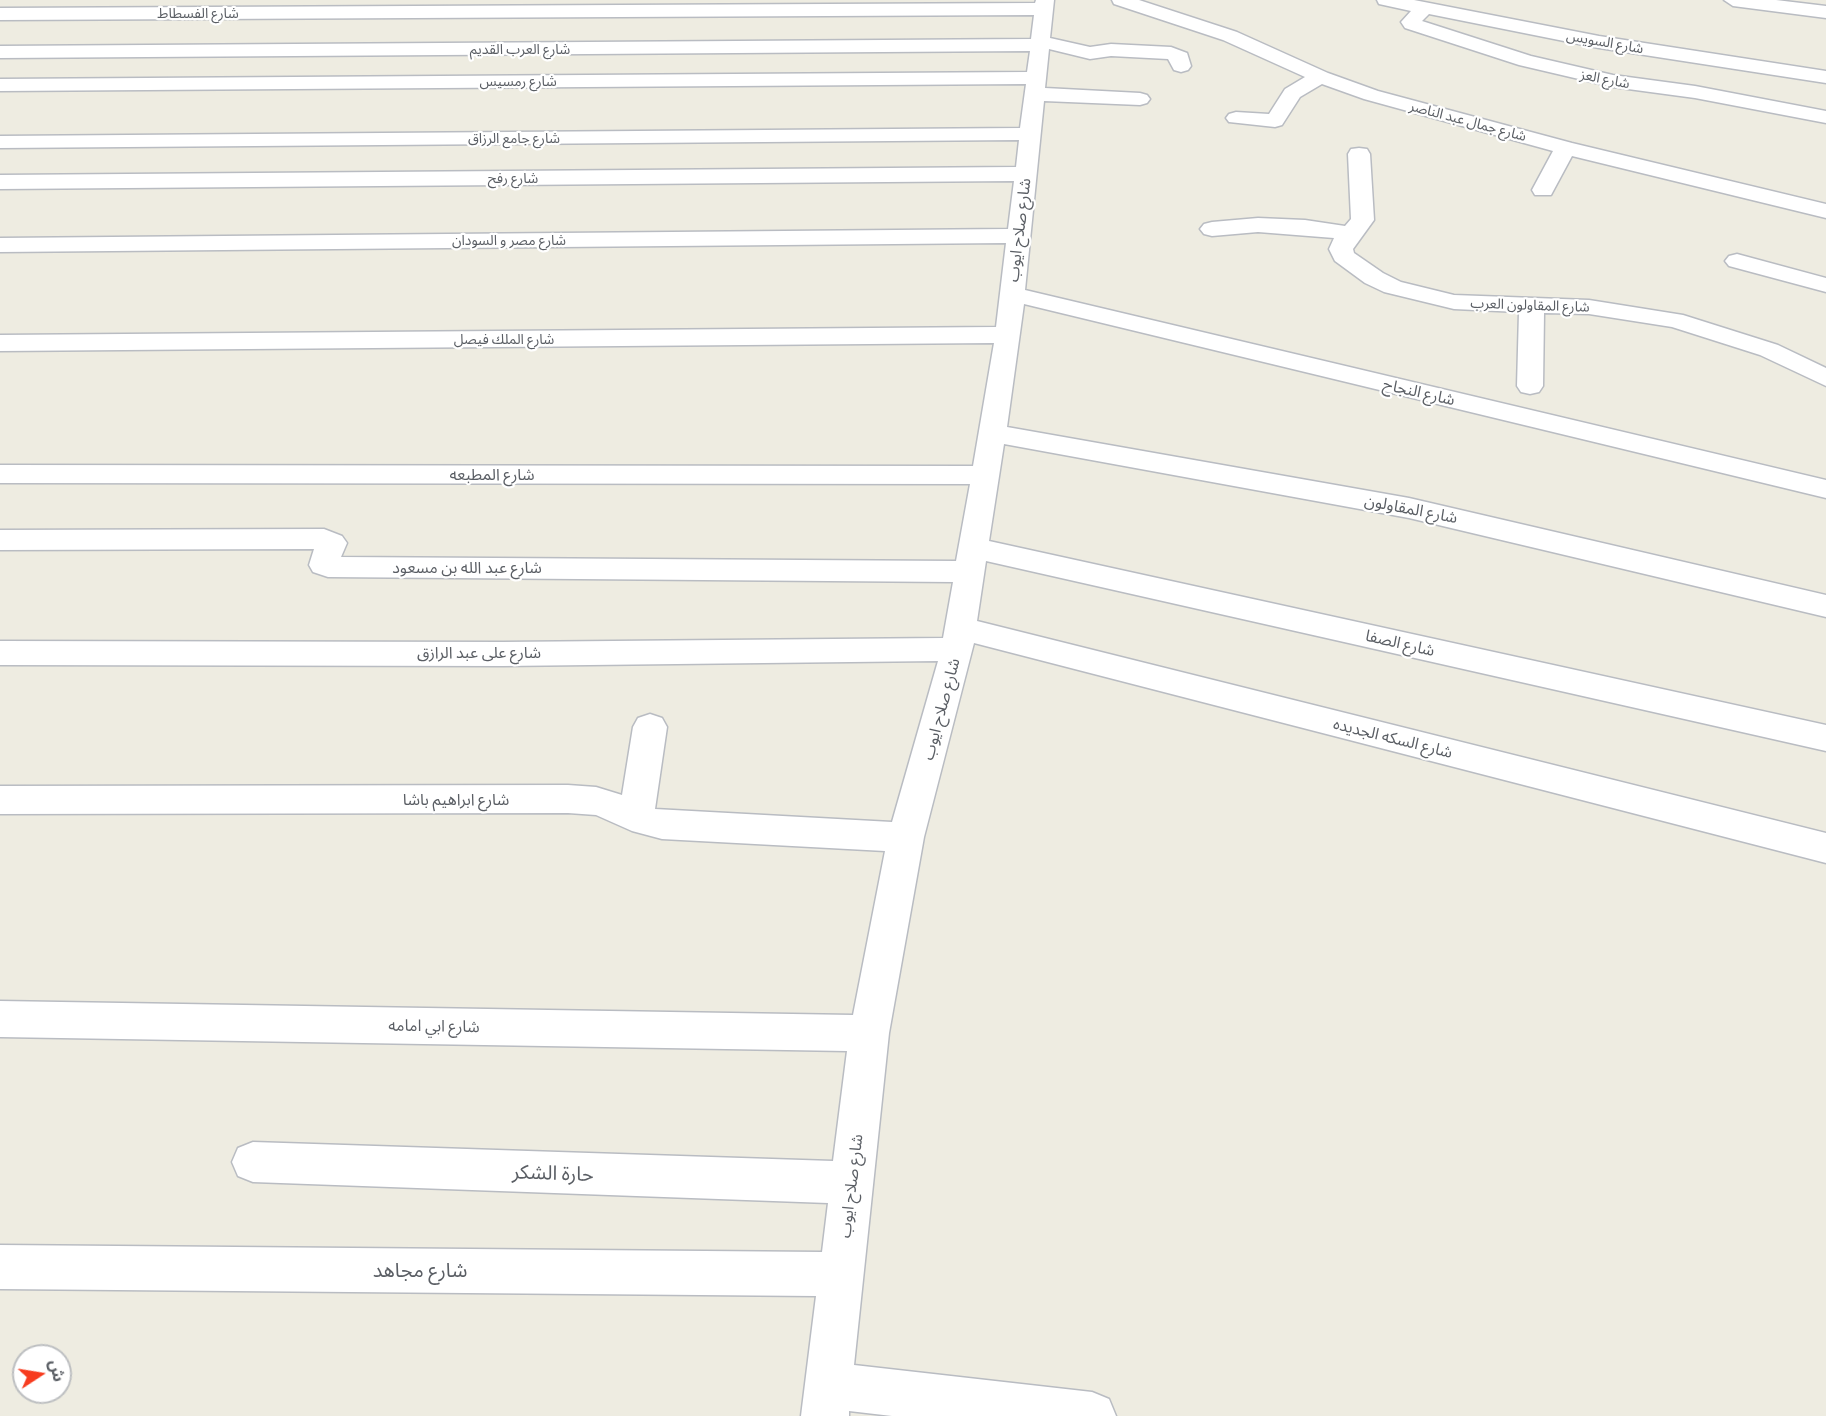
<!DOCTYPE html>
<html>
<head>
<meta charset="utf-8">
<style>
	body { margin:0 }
	#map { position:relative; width:1826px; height:1416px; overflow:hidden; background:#eeece1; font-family:"Exo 2","Noto Sans Arabic",sans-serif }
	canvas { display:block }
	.north { position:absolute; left:12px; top:1344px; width:60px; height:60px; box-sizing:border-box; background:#fff; border:2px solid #bdbfc1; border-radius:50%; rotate:78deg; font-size:16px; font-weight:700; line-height:24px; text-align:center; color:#5a5e64 }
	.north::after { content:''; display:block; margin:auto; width:21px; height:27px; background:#f73c1f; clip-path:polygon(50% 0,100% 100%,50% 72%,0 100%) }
</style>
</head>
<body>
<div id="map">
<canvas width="1826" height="1416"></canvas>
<div class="north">ش</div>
</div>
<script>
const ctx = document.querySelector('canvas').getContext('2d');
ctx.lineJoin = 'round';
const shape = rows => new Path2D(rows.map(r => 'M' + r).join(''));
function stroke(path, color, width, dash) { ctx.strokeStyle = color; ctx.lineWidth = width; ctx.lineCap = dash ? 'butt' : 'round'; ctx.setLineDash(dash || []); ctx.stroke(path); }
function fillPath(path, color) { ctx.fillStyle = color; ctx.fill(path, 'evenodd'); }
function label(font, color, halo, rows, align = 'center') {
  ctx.font = font + ' "Exo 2","Noto Sans Arabic",sans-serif'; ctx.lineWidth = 4.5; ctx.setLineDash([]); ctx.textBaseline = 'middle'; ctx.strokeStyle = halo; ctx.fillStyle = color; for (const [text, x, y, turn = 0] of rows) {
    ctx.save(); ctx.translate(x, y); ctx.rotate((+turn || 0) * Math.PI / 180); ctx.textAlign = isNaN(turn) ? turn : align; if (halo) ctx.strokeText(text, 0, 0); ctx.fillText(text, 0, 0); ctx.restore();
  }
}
const minor = shape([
	[1036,0,1054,0,1050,38,1090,47,1111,44,1171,47,1187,53,1191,66,1188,70,1181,72,1174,70,1168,59,1111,56,1090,59,1049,49,1045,88,1140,93,1147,95,1150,99,1147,103,1140,105,1044,101,1025,290,1826,480,1826,498,1024,304,1007,427,1409,498,1826,595,1826,617,1409,518,1004,444,989,541,1826,725,1826,751,986,561,977,621,1826,833,1826,863,974,643,924,837,889,1033,854,1365,1092,1392,1109,1399,1116,1416,892,1416,849,1411,849,1416,801,1416,816,1296,0,1289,0,1245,822,1252,828,1203,253,1182,238,1176,232,1162,238,1148,253,1142,833,1161,847,1051,0,1037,0,1001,853,1015,885,851,662,839,632,831,596,815,568,813,0,814,0,786,568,785,596,787,622,795,633,727,638,718,650,714,662,718,667,727,655,809,892,822,938,661,503,666,0,665,0,641,503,642,943,638,953,582,328,577,313,572,309,565,314,549,0,550,0,530,324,529,342,536,347,543,341,557,956,561,970,484,0,483,0,465,973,466,994,343,0,351,0,335,996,327,1006,243,0,252,0,238,1008,229,1014,181,0,189,0,175,1016,167,1019,140,0,148,0,136,1020,128,1026,84,0,91,0,79,1027,72,1030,51,0,58,0,46,1031,39,1034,15,0,20,0,8,1035,3,1036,0],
	[1112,0,1139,0,1237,32,1328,73,1378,91,1572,143,1826,204,1826,218,1572,156,1551,195,1535,195,1532,190,1553,151,1364,99,1322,84,1300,97,1282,125,1275,127,1229,122,1226,118,1229,114,1236,112,1269,114,1285,89,1305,77,1223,40,1114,4,1112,0],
	[1377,0,1414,0,1599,36,1826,71,1826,83,1599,48,1429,14,1422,21,1531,56,1613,75,1695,86,1826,111,1826,123,1695,98,1613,87,1519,65,1405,28,1401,22,1411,11,1379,4,1377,0],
	[1724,0,1776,0,1826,6,1826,18,1733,6,1724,0],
	[1359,148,1367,149,1370,154,1374,220,1353,249,1354,253,1383,273,1401,282,1454,295,1589,300,1683,315,1778,345,1826,368,1826,386,1760,355,1672,327,1589,314,1544,313,1543,386,1539,392,1530,394,1521,392,1517,386,1519,312,1454,309,1384,292,1365,283,1335,261,1329,249,1334,238,1258,232,1212,236,1204,234,1200,229,1204,224,1212,222,1258,218,1305,220,1345,226,1351,219,1348,154,1351,149,1359,148],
	[1737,254,1826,278,1826,292,1729,266,1725,261,1729,256,1737,254]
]);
stroke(minor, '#b9bcc2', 3);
fillPath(minor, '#fff');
label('14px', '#5a5e64', '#fff', [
	["شارع الفسطاط",198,13],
	["شارع السويس",1605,42,10],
	["شارع العرب القديم",520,49],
	["شارع العز",1605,79,11],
	["شارع رمسيس",518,81],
	["شارع جمال عبد الناصر",1468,121,15],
	["شارع جامع الرزاق",514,138],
	["شارع رفح",513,178],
	["شارع مصر و السودان",509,240],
	["شارع المقاولون العرب",1530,305,2],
	["شارع الملك فيصل",504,339]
]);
label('16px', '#5a5e64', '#fff', [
	["شارع صلاح ايوب",1019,230,-83],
	["شارع النجاح",1419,392,13],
	["شارع المطبعه",492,475],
	["شارع المقاولون",1411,509,11],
	["شارع عبد الله بن مسعود",467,568],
	["شارع الصفا",1400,643,13],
	["شارع على عبد الرازق",479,653],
	["شارع صلاح ايوب",941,709,-75],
	["شارع السكه الجديده",1393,738,14],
	["شارع ابراهيم باشا",456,800],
	["شارع ابي امامه",434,1026,1],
	["شارع صلاح ايوب",851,1186,-83]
]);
label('20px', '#5a5e64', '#fff', [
	["حارة الشكر",553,1173,2],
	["شارع مجاهد",420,1270]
]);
</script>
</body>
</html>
